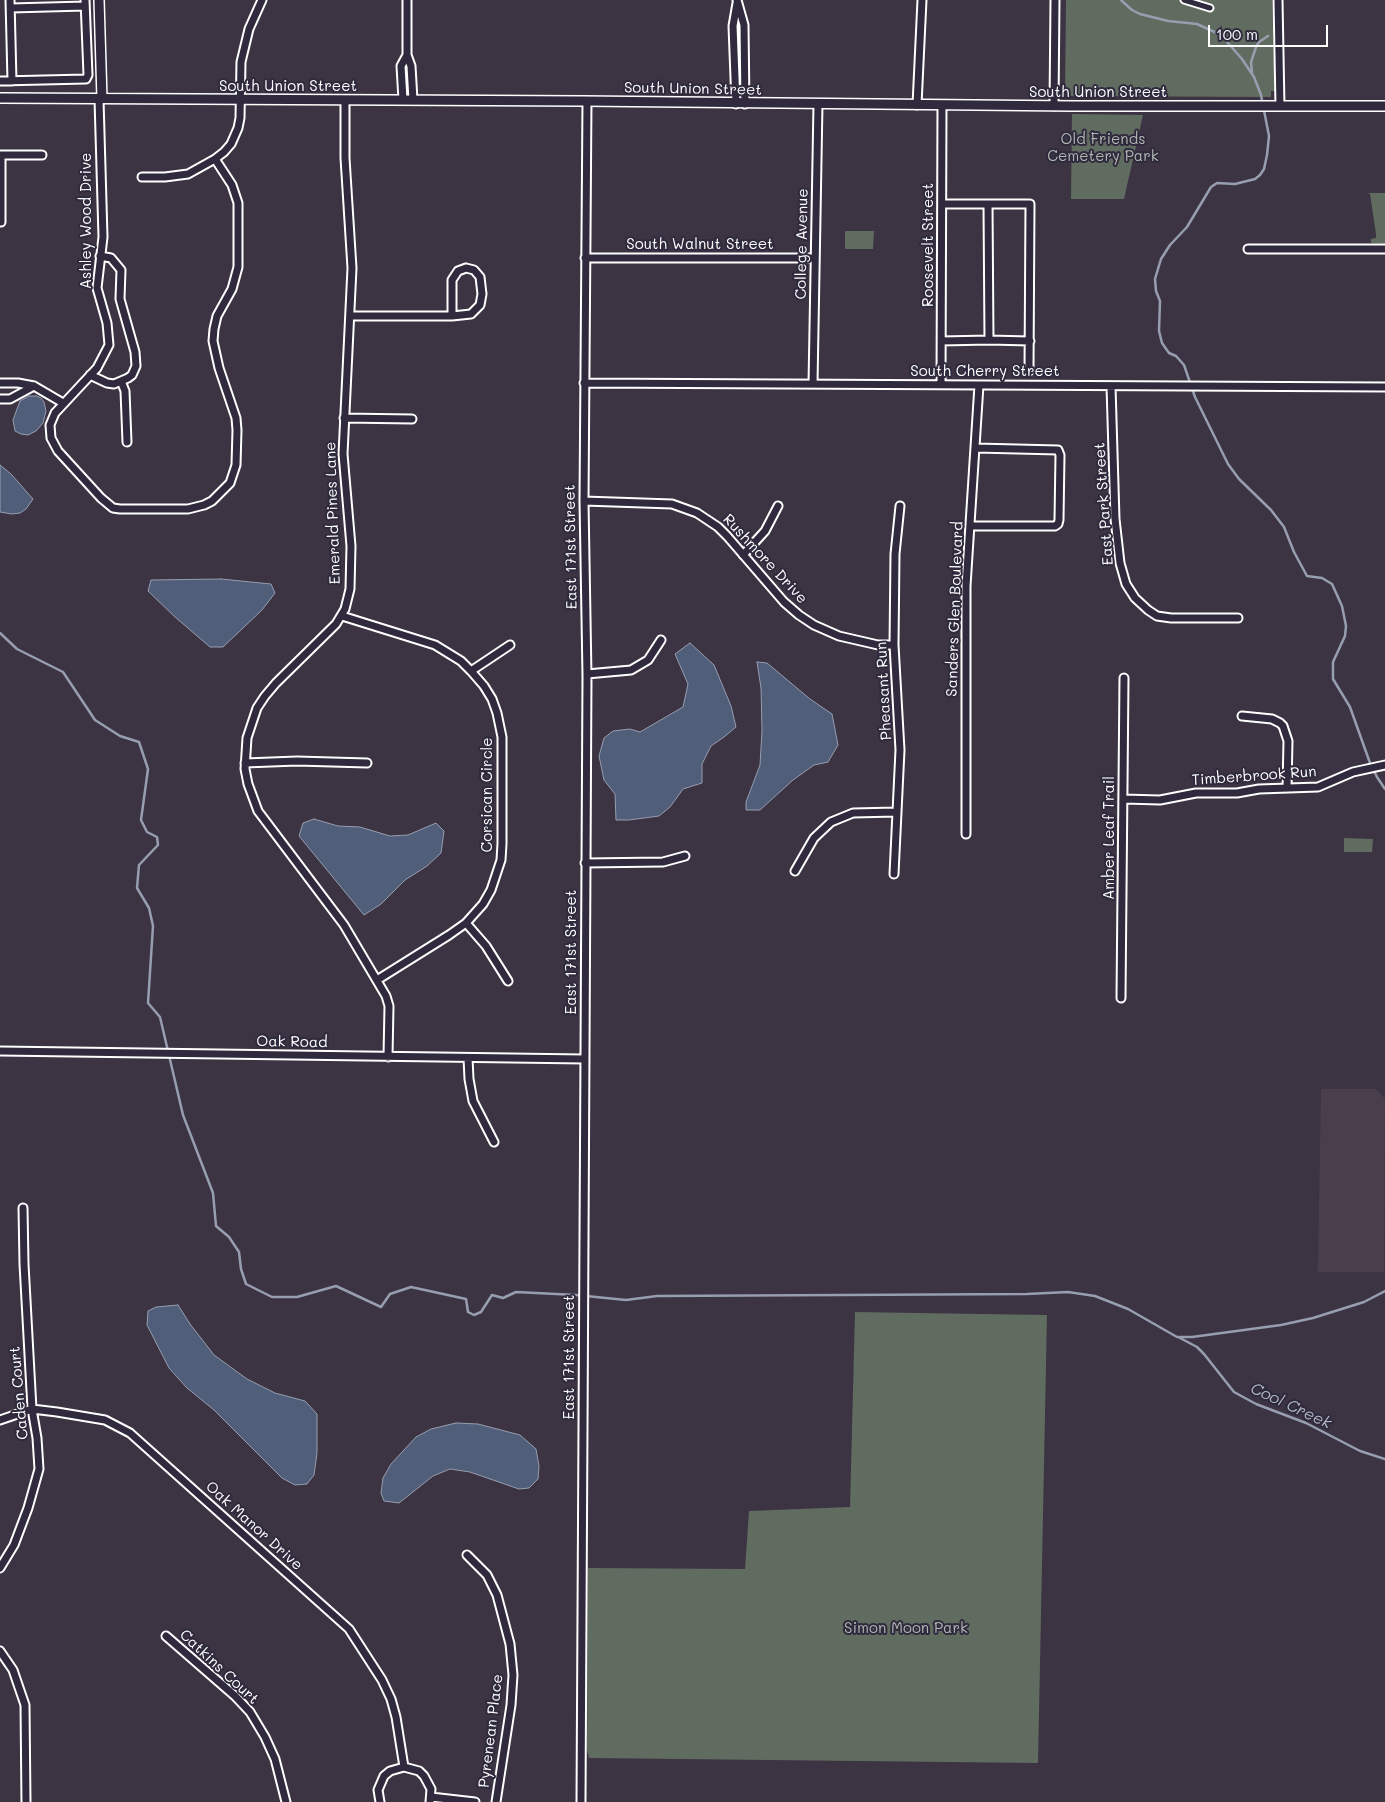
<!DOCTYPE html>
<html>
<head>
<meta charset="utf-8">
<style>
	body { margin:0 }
	#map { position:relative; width:1385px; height:1802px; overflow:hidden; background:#3c3343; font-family:Mali,sans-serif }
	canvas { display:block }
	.scale { position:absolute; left:1208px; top:25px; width:120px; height:22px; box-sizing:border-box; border:2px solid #fff; border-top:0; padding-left:6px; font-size:15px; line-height:18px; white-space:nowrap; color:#fff; -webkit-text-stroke:4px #2f2a3d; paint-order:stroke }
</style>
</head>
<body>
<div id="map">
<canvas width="1385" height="1802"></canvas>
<div class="scale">100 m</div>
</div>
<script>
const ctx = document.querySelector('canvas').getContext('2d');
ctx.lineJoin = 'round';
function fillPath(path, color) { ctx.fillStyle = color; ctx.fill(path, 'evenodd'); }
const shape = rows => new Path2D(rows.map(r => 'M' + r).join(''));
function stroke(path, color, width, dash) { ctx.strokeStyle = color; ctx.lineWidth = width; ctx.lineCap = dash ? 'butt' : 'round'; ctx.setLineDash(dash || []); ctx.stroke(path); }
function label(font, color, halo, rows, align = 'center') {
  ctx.font = font + ' Mali,sans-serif'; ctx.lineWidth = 4; ctx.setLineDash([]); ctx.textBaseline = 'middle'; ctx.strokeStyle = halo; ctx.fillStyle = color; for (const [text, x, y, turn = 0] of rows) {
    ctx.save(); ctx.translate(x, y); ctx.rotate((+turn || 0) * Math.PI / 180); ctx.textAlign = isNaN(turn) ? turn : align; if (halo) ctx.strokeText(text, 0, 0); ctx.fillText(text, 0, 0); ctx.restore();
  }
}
fillPath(shape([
	[1321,1089,1376,1089,1385,1099,1384,1272,1317,1272,1318,1264]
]), '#4b3e4b');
fillPath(shape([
	[1066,0,1272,0,1275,91,1271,91,1271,97,1065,96],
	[1072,114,1143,115,1124,199,1071,199],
	[1367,193,1385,193,1385,244,1371,243,1371,239,1376,238,1376,234,1370,194],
	[845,231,874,231,873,249,845,249],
	[1344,838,1373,839,1372,852,1344,852],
	[855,1312,1047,1315,1038,1763,589,1758,587,1750,588,1568,745,1569,749,1511,850,1507]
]), '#616c60');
const water = shape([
	[29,396,37,396,41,398,44,402,46,411,43,423,36,431,28,435,21,434,15,431,13,420,20,401,29,396],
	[0,465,11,474,33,499,26,509,20,513,12,514,0,512,0,465],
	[221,579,271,584,275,593,262,610,223,647,210,647,175,617,148,591,151,580,221,579],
	[690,643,714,665,731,706,736,727,724,737,711,746,702,764,702,783,683,789,670,807,659,816,629,820,616,820,615,794,604,780,599,756,604,738,613,731,630,729,640,732,683,707,688,684,675,654,690,643],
	[757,662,767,663,810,699,832,714,838,745,828,762,814,765,793,780,760,810,746,810,746,802,760,765,762,731,761,688,757,662],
	[314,819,338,826,360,827,390,836,408,835,436,823,444,831,441,853,427,866,405,880,381,904,364,915,299,836,303,823,314,819],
	[178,1305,190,1324,214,1355,247,1379,275,1393,305,1401,317,1414,317,1453,314,1475,307,1484,295,1485,282,1478,214,1410,187,1388,169,1368,147,1325,148,1311,156,1307,178,1305],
	[456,1423,478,1424,520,1435,536,1449,539,1466,538,1479,529,1488,519,1489,470,1472,450,1469,433,1476,399,1503,384,1501,381,1493,383,1478,391,1464,416,1437,431,1429,456,1423]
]);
fillPath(water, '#515e7a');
stroke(water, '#979eaf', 1);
stroke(shape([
	[1121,0,1132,10,1140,14,1168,21,1197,24,1221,35,1242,59,1254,77,1261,95,1269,136,1267,155,1264,169,1260,175,1255,179,1235,184,1217,183,1211,187,1187,227,1170,245,1161,259,1155,279,1156,291,1160,301,1159,331,1162,343,1169,353,1176,356,1184,365,1195,397,1228,464,1239,479,1271,510,1284,527,1294,552,1307,576,1322,578,1332,584,1342,606,1346,626,1345,636,1333,662,1333,679,1350,707,1370,763,1377,777,1385,789],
	[1252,73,1251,62,1256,47,1259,42,1268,36],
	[0,633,17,649,63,672,95,720,120,736,139,742,148,769,141,820,147,832,157,837,158,845,139,865,137,888,149,908,153,926,148,1003,160,1017,183,1115,213,1193,216,1226,229,1237,239,1252,241,1269,246,1284,272,1297,297,1297,336,1286,381,1307,390,1294,411,1287,466,1299,468,1312,474,1315,481,1312,492,1295,503,1298,516,1292,576,1295,626,1300,657,1296,1027,1294,1068,1292,1095,1296,1128,1309,1177,1337,1192,1337,1281,1325,1313,1318,1364,1302,1385,1291],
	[1180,1338,1197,1347,1204,1354,1234,1392,1256,1404,1306,1423,1360,1451,1385,1459]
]), '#979eaf', 2.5);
const pedestrian = shape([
	[1184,0,1210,8]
]);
const minor = shape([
	[10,0,12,81],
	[407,0,407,55,411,66,413,100],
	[737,0,744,25,745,104],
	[1278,0,1280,106],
	[11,8,85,6],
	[0,81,86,79,88,75,85,0],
	[99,99,103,237,97,288,107,323,109,345,97,368,55,413,50,425,51,438,58,451,101,498,113,508,120,509,188,509,204,505,212,501,230,483,236,465,237,430,236,418,219,368,213,341,214,329,217,316,232,289,238,267,238,203,232,185,215,159],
	[345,100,345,158,352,268,343,454,351,546,350,589,345,609,336,624,276,683,265,696,257,708,247,738,245,769,248,784,258,811,344,925,386,996,389,1006,388,1057],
	[403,100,401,66,407,55],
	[736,104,733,26,737,3],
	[917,105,922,0],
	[1054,106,1055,0],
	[0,155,42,155],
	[1,155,1,222],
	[142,177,165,177,188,174,215,159,224,152,231,144,238,128,240,118,241,62,249,29,262,0],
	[942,204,1030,204,1029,371],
	[1248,249,1385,249],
	[585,258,815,258],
	[466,268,474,270,480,277,482,294,480,305,471,314,452,316,452,280,458,271,466,268],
	[351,316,452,316],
	[989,340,1030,341],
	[941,341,989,340,988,204],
	[90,375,107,383,114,384,128,378,132,375,136,366,135,352,120,299,121,270,111,258,100,256],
	[121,381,125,391,127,442],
	[0,383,18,383,34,386,63,403],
	[584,383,1385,387],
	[813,384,818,104],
	[941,385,942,105],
	[1111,386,1115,519,1120,563,1126,584,1135,598,1148,610,1157,616,1171,618,1238,618],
	[0,399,10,399,34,386],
	[344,418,412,419],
	[584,501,672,504,697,513,718,527,727,536,784,602,799,615,814,625,839,636,878,645,894,645],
	[970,526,1055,526,1058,524,1059,520,1060,455,1058,450,976,448],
	[743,555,765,531,778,506],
	[342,616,435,645,461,661,471,671,484,686,492,699,497,713,502,737,502,844,501,860,491,890,483,904,466,923,449,935,377,980],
	[471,671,510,645],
	[587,674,631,670,648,660,661,640],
	[1242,716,1272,719,1280,723,1283,726,1288,741,1287,788],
	[245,763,297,761,367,763],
	[1123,799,1160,800,1196,793,1237,793,1259,789,1318,787,1353,772,1385,765],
	[966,834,966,586,979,385],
	[585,863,663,862,685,856],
	[795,871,814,838,831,822,853,813,896,812],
	[894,874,900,750,894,645,895,554,900,506],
	[466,923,486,946,508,981],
	[1121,998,1124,678],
	[0,1051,584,1059],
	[468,1058,469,1079,473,1101,494,1142],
	[0,1420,32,1409,57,1412,105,1420,130,1433,349,1629,382,1680,391,1699,396,1717,404,1767],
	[467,1555,487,1575,497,1595,510,1644,513,1675,511,1705,496,1802],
	[0,1568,14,1545,28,1508,39,1469,37,1438,32,1409,24,1264,23,1208],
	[166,1636,235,1696,250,1712,265,1737,275,1759,286,1802],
	[0,1651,13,1670,25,1705,26,1802],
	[431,1797,475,1802],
	[380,1802,378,1790,384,1776,390,1771,404,1767,419,1771,424,1776,431,1789,430,1802],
	[581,1802,587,676,584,501,587,101]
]);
const tertiary = shape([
	[99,0,102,99],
	[0,98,583,101,1072,106,1385,106]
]);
stroke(pedestrian, '#fff', 9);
stroke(minor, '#fff', 11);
stroke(tertiary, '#fff', 12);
stroke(pedestrian, '#2f2a3d', 5);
stroke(minor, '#2f2a3d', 7);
stroke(tertiary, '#2f2a3d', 9);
label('15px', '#fff', '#2f2a3d', [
	["South Union Street",288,86],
	["South Union Street",693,89,1],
	["South Union Street",1098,92],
	["Ashley Wood Drive",86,221,-90],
	["South Walnut Street",700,244],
	["College Avenue",802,244,-89],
	["Roosevelt Street",928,245,-90],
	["South Cherry Street",985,371],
	["East Park Street",1104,504,-94],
	["Emerald Pines Lane",333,513,-92],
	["East 171st Street",571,547,-91],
	["Rushmore Drive",765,559,47],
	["Sanders Glen Boulevard",955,609,-88],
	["Pheasant Run",884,691,-93],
	["Timberbrook Run",1254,776,-4],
	["Corsican Circle",487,795,-90],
	["Amber Leaf Trail",1109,838,-90],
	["East 171st Street",571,952,-90],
	["Oak Road",292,1042,1],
	["East 171st Street",569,1357,-90],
	["Caden Court",19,1393,-95],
	["Oak Manor Drive",254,1526,42],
	["Catkins Court",219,1667,43],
	["Pyrenean Place",491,1731,-83]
]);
label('15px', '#b0b6b0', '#2f2a3d', [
	["Old Friends",1103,139],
	["Cemetery Park",1103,156],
	["Simon Moon Park",906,1628]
]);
label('italic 16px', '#b1b7c3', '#2f2a3d', [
	["Cool Creek",1291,1406,25]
]);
</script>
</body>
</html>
